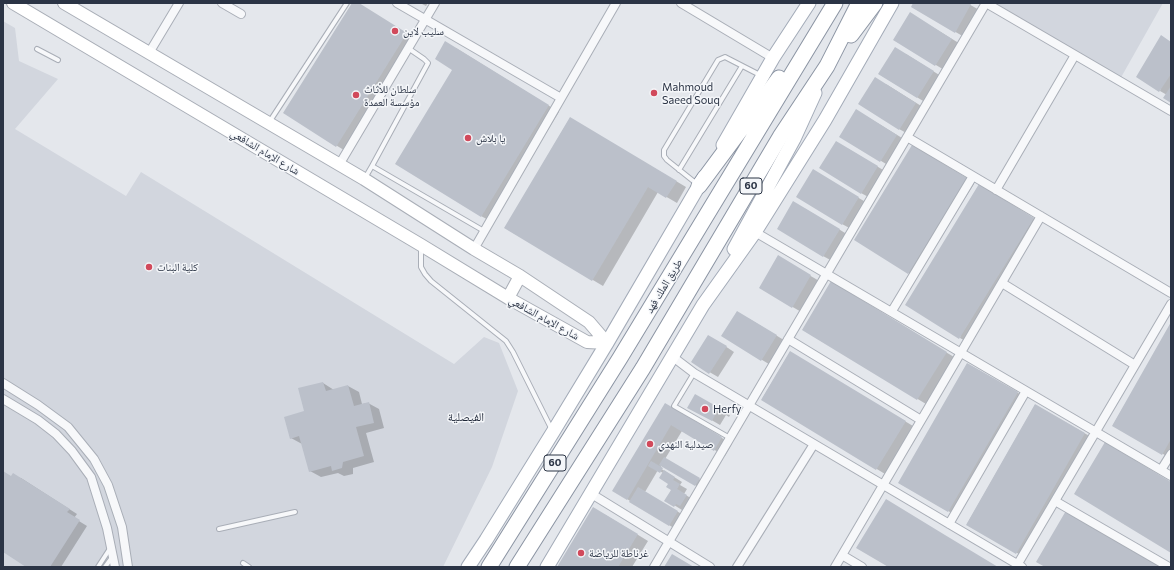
<!DOCTYPE html>
<html>
<head>
<meta charset="utf-8">
<style>
	body { margin:0 }
	#map { position:relative; width:1174px; height:570px; overflow:hidden; background:#e4e7ec; font-family:Commissioner,sans-serif }
	canvas { display:block }
	.frame { position:absolute; inset:0; border:4px solid #2b3445; pointer-events:none }
</style>
</head>
<body>
<div id="map">
<canvas width="1174" height="570"></canvas>
<div class="frame"></div>
</div>
<script>
const ctx = document.querySelector('canvas').getContext('2d');
ctx.lineJoin = 'round';
function fillPath(path, color) { ctx.fillStyle = color; ctx.fill(path, 'evenodd'); }
const shape = rows => new Path2D(rows.map(r => 'M' + r).join(''));
function stroke(path, color, width, dash) { ctx.strokeStyle = color; ctx.lineWidth = width; ctx.lineCap = dash ? 'butt' : 'round'; ctx.setLineDash(dash || []); ctx.stroke(path); }
function label(font, color, halo, rows, align = 'center') {
  ctx.font = font + ' Commissioner,"Noto Naskh Arabic",sans-serif'; ctx.lineWidth = 3; ctx.setLineDash([]); ctx.textBaseline = 'middle'; ctx.strokeStyle = halo; ctx.fillStyle = color; for (const [text, x, y, turn = 0] of rows) {
    ctx.save(); ctx.translate(x, y); ctx.rotate((+turn || 0) * Math.PI / 180); ctx.textAlign = isNaN(turn) ? turn : align; if (halo) ctx.strokeText(text, 0, 0); ctx.fillText(text, 0, 0); ctx.restore();
  }
}
fillPath(shape([
	[996,3,1163,3,1119,81],
	[3,21,15,28,19,61,58,79,15,129,126,196,141,172,454,364,484,337,499,343,518,391,492,467,443,567,3,567]
]), '#d2d6de');
fillPath(shape([
	[353,3,358,3,364,7,417,40,347,152,284,113],
	[420,3,428,3,426,6],
	[914,3,967,3,981,11,966,38,912,7],
	[921,20,962,45,946,71,894,40],
	[1171,42,1171,101,1167,95,1160,91],
	[456,48,559,112,492,222,481,216,453,69],
	[906,54,944,78,928,104,879,74],
	[886,84,926,109,910,135,899,129],
	[866,116,907,141,891,167,840,136],
	[570,118,686,187,677,203,658,192,603,286,505,228],
	[847,148,888,173,872,199,861,193],
	[921,150,974,184,916,277,908,273],
	[823,177,869,204,853,230,842,224],
	[987,190,1041,223,967,342,960,338],
	[804,208,850,236,834,262,823,256],
	[778,257,821,282,803,313,760,288],
	[831,283,954,357,926,404,803,330],
	[748,318,787,342,772,366,723,336],
	[1171,325,1171,457,1170,458,1113,425],
	[716,340,734,352,718,377,692,362],
	[790,352,913,426,885,474,762,399],
	[968,364,1025,397,957,516,899,483],
	[323,383,334,390,348,386,359,392,362,404,368,403,379,409,384,428,366,433,374,462,353,468,353,474,344,476,338,473,321,477,310,471,302,444,291,438,306,412,299,389],
	[695,396,730,415,729,417,726,415,720,425,689,407],
	[665,404,732,444,725,456,682,431,665,459,704,482,700,488,662,465,660,468,682,482,680,485,687,489,684,494,694,500,689,510,684,507,682,510,666,500,672,490,663,473,658,470,645,492,685,516,677,530,614,491],
	[1035,405,1093,438,1024,557,967,524],
	[3,472,12,477,21,478,77,514,74,518,87,526,61,567,28,567,3,551],
	[604,514,648,541,632,567,558,567]
]), '#0003');
fillPath(shape([
	[352,3,359,3,407,33,336,147,283,113],
	[913,3,969,3,971,4,955,33,911,7],
	[910,12,952,39,935,66,893,40],
	[1161,35,1171,42,1171,74,1159,92,1136,77],
	[445,41,549,105,481,217,395,164,452,70,435,59],
	[895,47,934,71,917,98,878,74],
	[875,77,916,103,899,130,858,104],
	[1171,86,1171,103,1163,98],
	[856,109,897,135,880,162,839,137],
	[570,117,677,181,666,198,648,187,592,281,504,228],
	[836,141,878,166,861,194,819,168],
	[912,145,967,178,908,274,854,240],
	[813,169,859,197,842,225,796,197],
	[979,184,1034,218,959,339,905,305],
	[793,201,840,229,823,257,777,229],
	[778,255,811,275,792,308,759,288],
	[831,281,947,352,917,400,802,330],
	[737,311,777,335,761,361,721,336],
	[1171,322,1171,439,1162,455,1112,426],
	[708,335,727,346,709,374,691,362],
	[790,351,906,421,876,470,761,400],
	[967,363,1018,392,948,512,898,483],
	[323,382,326,391,348,385,354,406,369,402,374,423,356,427,364,456,343,462,342,468,332,471,331,466,309,472,299,436,290,439,284,417,304,411,298,388],
	[695,394,723,410,721,413,717,411,712,421,687,408],
	[665,403,722,437,714,451,671,425,627,500,612,491],
	[1035,404,1085,433,1016,554,966,525],
	[1105,442,1171,482,1171,553,1074,494],
	[664,457,700,478,695,486,659,465],
	[651,461,663,468,660,473,648,466],
	[664,470,675,477,673,480,680,484,677,489,687,495,680,506,676,504,674,507,664,501,671,490,666,487,668,484,659,478],
	[3,471,11,476,13,473,70,509,67,512,80,520,50,567,26,567,3,552],
	[638,487,678,511,669,526,629,502],
	[886,499,945,535,998,567,888,567,885,565,856,548],
	[593,507,638,534,618,567,557,567],
	[1067,509,1163,567,1045,567,1036,562],
	[672,554,694,567,664,567]
]), '#bbc0ca');
const lane = shape([
	[37,49,58,60],
	[270,121,347,3],
	[372,166,428,63,424,59,408,48],
	[679,170,742,66],
	[365,178,372,166,484,231],
	[697,184,667,160,664,156,664,150,718,60,725,57,762,76],
	[421,247,421,267,425,274,431,281,506,341,513,352,551,428],
	[694,373,674,406,730,438],
	[219,529,295,512],
	[243,563,249,567],
	[98,567,111,547],
	[105,567,113,556]
]);
const street = shape([
	[222,3,241,14],
	[397,3,561,98],
	[681,3,773,58],
	[986,3,1171,111],
	[149,53,179,3],
	[907,137,1171,293],
	[339,165,435,3],
	[996,190,1075,55],
	[755,232,1171,476],
	[474,249,616,3],
	[1002,283,1135,365],
	[892,311,973,176],
	[788,339,921,420],
	[673,357,694,373,1022,567],
	[3,383,38,405,68,427,94,459,108,485,122,527,128,567],
	[3,399,38,420,56,434,72,451,91,477,107,528,115,567],
	[1161,470,1171,454],
	[590,493,710,567],
	[1055,501,1169,567],
	[949,524,1026,391],
	[842,555,862,567],
	[654,567,986,3],
	[737,567,814,444],
	[835,567,1041,216],
	[1016,567,1171,304]
]);
const secondary = shape([
	[13,3,421,245,508,298,587,342,607,343],
	[64,3,364,179,474,249,520,276,589,322,607,343],
	[508,298,520,276]
]);
const primary = shape([
	[723,145,773,58,809,3],
	[734,249,794,139,815,93],
	[468,567,486,540,553,432,607,343,704,177],
	[547,567,703,305,755,232,825,120,892,3]
]);
const highway = shape([
	[851,35,875,3],
	[699,186,779,78],
	[489,567,620,358,835,3],
	[517,567,643,368,780,137,827,66,859,3]
]);
stroke(lane, '#a9aeb7', 6);
stroke(street, '#a9aeb7', 10);
stroke(secondary, '#a9aeb7', 14);
stroke(primary, '#a3abb8', 15);
stroke(highway, '#8b94a3', 17);
stroke(lane, '#f7f8fa', 4);
stroke(street, '#f7f8fa', 8);
stroke(secondary, '#fff', 12);
stroke(primary, '#fff', 13);
stroke(highway, '#fff', 15);
for (const [x, y, r, color] of [
	[395,31,4,"#d1495b"],
	[654,93,4,"#d1495b"],
	[356,95,4,"#d1495b"],
	[468,138,4,"#d1495b"],
	[149,267,4,"#d1495b"],
	[705,409,4,"#d1495b"],
	[650,444,4,"#d1495b"],
	[581,553,4,"#d1495b"]
]) { const dot = new Path2D(); dot.arc(x, y, r, 0, 2 * Math.PI); ctx.fillStyle = color; ctx.fill(dot); stroke(dot, '#f4f6f9', 1.5); }
for (const [x, y, w] of [
	[751,186,22],
	[555,463,22]
]) { const box = new Path2D(); box.roundRect(x - w / 2, y - 8, w, 16, 3); ctx.fillStyle = '#f4f6f9'; ctx.fill(box); stroke(box, '#2b3445', 1); }
label('bold 10px', '#2b3445', null, [
	["60",751,186],
	["60",555,463]
]);
label('11px', '#2b3445', '#f4f6f9', [
	["سليب لاين",403,31],
	["Mahmoud",662,87],
	["Saeed Souq",662,100],
	["سلطان للأثاث",364,89],
	["مؤسسة العمدة",364,102],
	["يا بلاش",476,138],
	["كلية البنات",157,267],
	["Herfy",713,409],
	["صيدلية النهدي",658,444],
	["غرناطة للرياضة",589,553]
], 'left');
label('11px', '#2b3445', '#f4f6f9', [
	["شارع الإمام الشافعي",265,152,31],
	["طريق الملك فهد",664,286,-59],
	["شارع الإمام الشافعي",544,318,29]
]);
label('12px', '#1d2536', '#f4f6f9', [
	["الفيصلية",466,417]
]);
</script>
</body>
</html>
